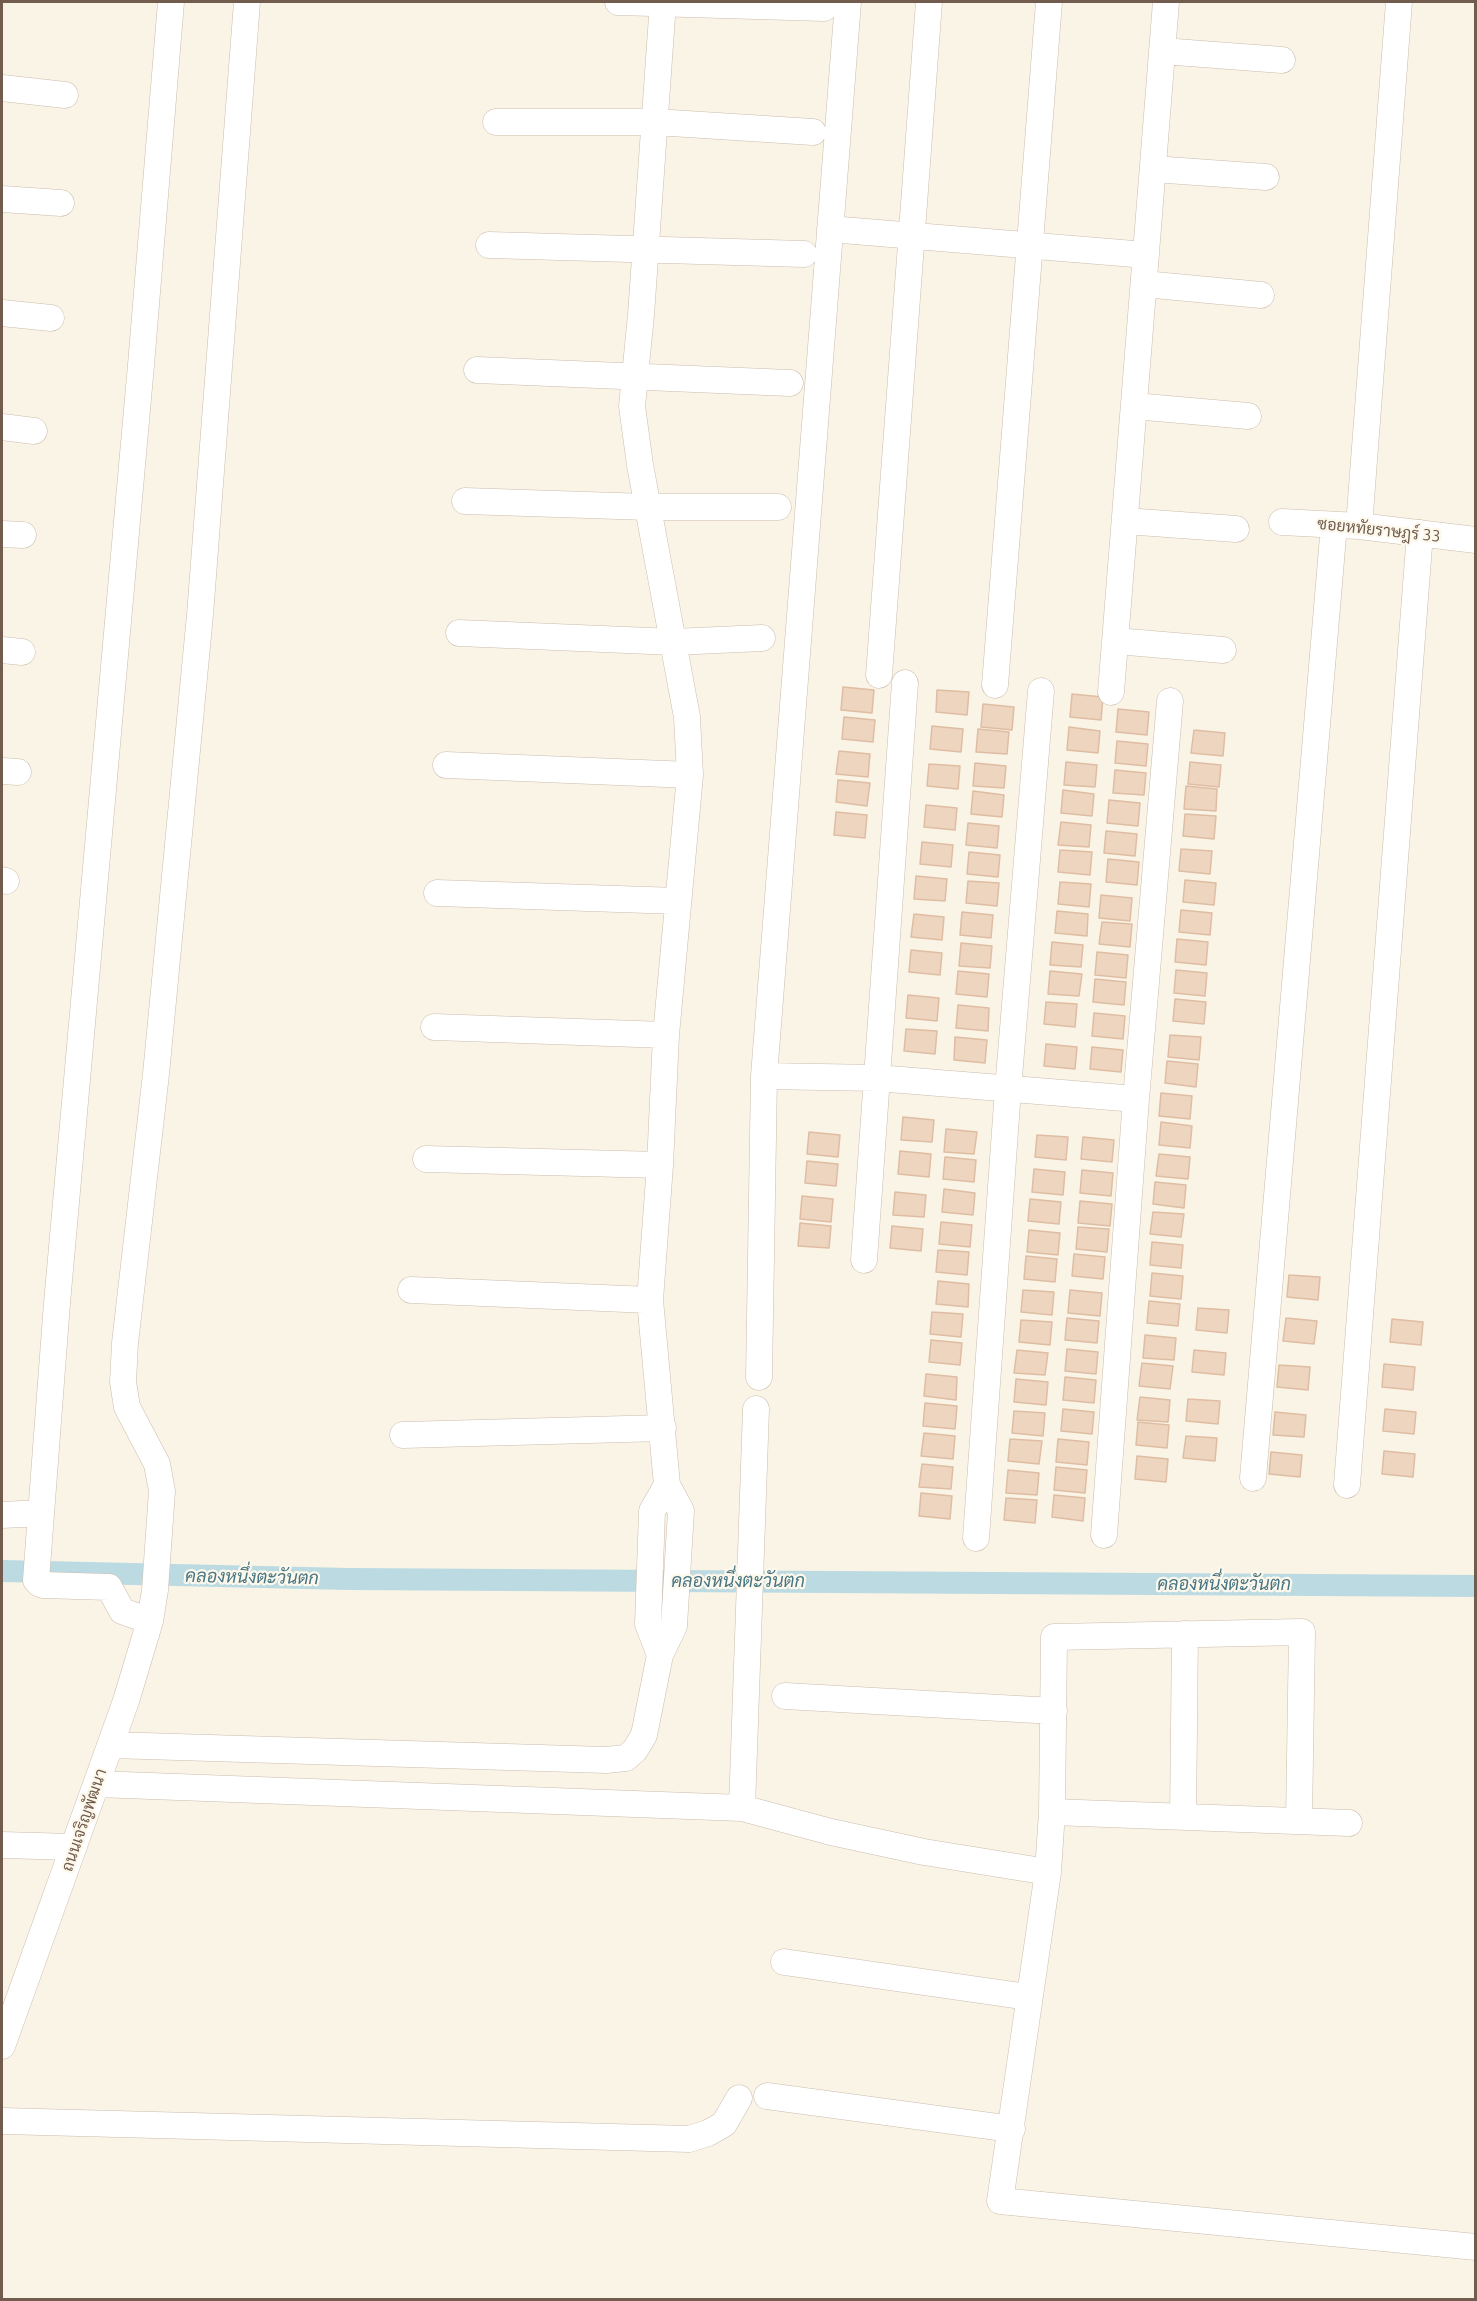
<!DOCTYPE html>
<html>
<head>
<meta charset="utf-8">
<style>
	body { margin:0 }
	#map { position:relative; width:1477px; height:2301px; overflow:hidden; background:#faf4e6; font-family:Ubuntu,sans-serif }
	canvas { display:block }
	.frame { position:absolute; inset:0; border:3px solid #715c4d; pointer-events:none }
</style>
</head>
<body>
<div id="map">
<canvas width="1477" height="2301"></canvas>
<div class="frame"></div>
</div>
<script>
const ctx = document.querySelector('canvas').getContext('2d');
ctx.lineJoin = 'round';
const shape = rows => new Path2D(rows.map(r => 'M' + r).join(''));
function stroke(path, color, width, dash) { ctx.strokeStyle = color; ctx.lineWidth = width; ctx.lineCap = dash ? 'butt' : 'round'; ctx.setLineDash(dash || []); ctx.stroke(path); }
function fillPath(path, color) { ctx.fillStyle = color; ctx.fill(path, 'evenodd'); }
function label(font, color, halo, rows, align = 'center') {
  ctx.font = font + ' Ubuntu,Sarabun,sans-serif'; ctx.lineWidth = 4.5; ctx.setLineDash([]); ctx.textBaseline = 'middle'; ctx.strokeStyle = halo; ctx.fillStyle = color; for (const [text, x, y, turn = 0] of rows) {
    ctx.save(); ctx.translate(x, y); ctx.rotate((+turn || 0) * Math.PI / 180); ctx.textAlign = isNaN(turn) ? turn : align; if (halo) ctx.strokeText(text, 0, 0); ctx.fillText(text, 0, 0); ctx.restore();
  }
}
stroke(shape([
	[2,1571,349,1579,1476,1586]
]), '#bcdae2', 22);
const building = shape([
	[843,687,874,690,872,713,841,710,843,687],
	[937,690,969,692,967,715,936,712,937,690],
	[1072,694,1103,697,1101,720,1070,717,1072,694],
	[983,704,1014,707,1012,730,981,727,983,704],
	[1118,709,1149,712,1147,735,1116,732,1118,709],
	[844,717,875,720,873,742,842,739,844,717],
	[932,726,963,729,961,752,930,749,932,726],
	[1069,727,1100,731,1098,753,1067,750,1069,727],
	[978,729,1009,732,1007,754,976,752,978,729],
	[1194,730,1225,733,1223,756,1191,753,1194,730],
	[1117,741,1148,744,1146,766,1115,763,1117,741],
	[839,751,870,754,868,777,836,774,839,751],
	[1066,762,1097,765,1095,787,1064,785,1066,762],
	[1190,762,1221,765,1219,787,1188,784,1190,762],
	[975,763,1006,766,1004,788,973,786,975,763],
	[929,764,960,766,958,789,927,786,929,764],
	[1115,770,1146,773,1144,795,1113,793,1115,770],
	[838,780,870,783,867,806,836,802,838,780],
	[1186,786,1217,789,1216,811,1184,809,1186,786],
	[1063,790,1094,794,1092,816,1061,813,1063,790],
	[973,791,1004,795,1002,817,971,814,973,791],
	[1109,800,1140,803,1138,826,1107,823,1109,800],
	[926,805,957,808,955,830,924,827,926,805],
	[836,812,867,815,865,838,834,835,836,812],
	[1185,814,1216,816,1214,839,1183,836,1185,814],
	[1061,822,1091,825,1089,847,1058,845,1061,822],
	[968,823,999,826,997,848,966,845,968,823],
	[1106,831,1137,834,1135,856,1104,853,1106,831],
	[922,842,953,845,951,867,920,864,922,842],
	[1181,849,1212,851,1210,874,1179,871,1181,849],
	[1060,850,1092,852,1090,875,1058,872,1060,850],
	[969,852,1000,855,998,877,967,874,969,852],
	[1108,859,1139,862,1137,885,1106,882,1108,859],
	[916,876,947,879,945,901,914,899,916,876],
	[1185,880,1216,883,1214,905,1183,902,1185,880],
	[968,881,999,883,997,906,966,903,968,881],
	[1060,882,1091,884,1089,907,1058,904,1060,882],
	[1101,895,1132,898,1130,921,1099,918,1101,895],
	[1181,910,1212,913,1210,935,1179,932,1181,910],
	[1057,911,1088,914,1087,936,1055,933,1057,911],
	[962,912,993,915,991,938,960,935,962,912],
	[914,914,944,917,942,940,911,937,914,914],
	[1102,922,1132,924,1130,947,1099,944,1102,922],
	[1177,939,1208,942,1206,965,1175,962,1177,939],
	[1052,942,1083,945,1081,967,1050,965,1052,942],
	[961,943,992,946,990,968,959,966,961,943],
	[911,950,942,953,940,975,909,972,911,950],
	[1097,952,1128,955,1126,978,1095,975,1097,952],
	[1176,970,1207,973,1205,996,1174,993,1176,970],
	[958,971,989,974,987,997,956,994,958,971],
	[1050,971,1082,974,1079,996,1048,994,1050,971],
	[1095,979,1126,982,1124,1005,1093,1002,1095,979],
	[908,995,939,998,937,1021,906,1018,908,995],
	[1175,999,1206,1002,1204,1024,1173,1021,1175,999],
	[1046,1002,1077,1004,1075,1027,1044,1024,1046,1002],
	[958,1005,989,1008,988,1031,956,1028,958,1005],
	[1094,1013,1125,1016,1123,1039,1092,1036,1094,1013],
	[906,1029,937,1031,935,1054,904,1051,906,1029],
	[1170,1035,1201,1037,1199,1060,1168,1057,1170,1035],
	[955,1037,987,1040,985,1063,954,1060,955,1037],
	[1046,1044,1077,1047,1075,1069,1044,1066,1046,1044],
	[1092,1047,1123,1050,1121,1072,1090,1069,1092,1047],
	[1167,1061,1198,1064,1196,1087,1165,1083,1167,1061],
	[1161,1093,1192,1096,1190,1119,1159,1116,1161,1093],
	[903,1117,934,1120,932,1142,901,1140,903,1117],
	[1161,1122,1192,1126,1190,1148,1159,1145,1161,1122],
	[946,1129,977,1132,974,1154,944,1152,946,1129],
	[809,1132,840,1135,838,1157,807,1154,809,1132],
	[1037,1135,1068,1137,1066,1160,1035,1157,1037,1135],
	[1083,1137,1114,1140,1112,1162,1081,1159,1083,1137],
	[900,1151,931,1154,929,1177,898,1174,900,1151],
	[1159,1154,1190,1157,1188,1179,1156,1176,1159,1154],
	[945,1157,976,1160,974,1182,943,1179,945,1157],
	[807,1161,838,1164,836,1186,805,1183,807,1161],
	[1034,1169,1065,1172,1063,1195,1032,1192,1034,1169],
	[1082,1170,1113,1173,1111,1196,1080,1193,1082,1170],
	[1155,1182,1186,1185,1184,1208,1153,1204,1155,1182],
	[944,1189,975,1193,973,1215,942,1212,944,1189],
	[895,1192,926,1195,924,1217,893,1215,895,1192],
	[802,1196,833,1199,831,1222,800,1219,802,1196],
	[1030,1199,1061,1202,1059,1224,1028,1221,1030,1199],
	[1080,1201,1112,1204,1110,1226,1078,1223,1080,1201],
	[1153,1212,1184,1214,1181,1237,1150,1234,1153,1212],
	[941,1222,972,1225,970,1247,939,1244,941,1222],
	[800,1223,831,1226,829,1248,798,1246,800,1223],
	[892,1226,923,1229,921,1251,890,1248,892,1226],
	[1078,1227,1109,1229,1107,1252,1076,1249,1078,1227],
	[1029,1230,1060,1233,1058,1255,1027,1252,1029,1230],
	[1152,1242,1183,1245,1181,1268,1150,1265,1152,1242],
	[938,1250,969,1252,967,1275,936,1272,938,1250],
	[1074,1254,1105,1257,1103,1279,1072,1276,1074,1254],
	[1026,1256,1057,1259,1055,1282,1024,1279,1026,1256],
	[1152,1273,1183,1276,1181,1299,1150,1296,1152,1273],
	[1289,1275,1320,1277,1318,1300,1287,1297,1289,1275],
	[938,1281,969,1284,968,1307,936,1304,938,1281],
	[1023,1290,1054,1292,1052,1315,1021,1312,1023,1290],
	[1070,1290,1102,1293,1100,1316,1068,1313,1070,1290],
	[1149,1301,1180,1304,1178,1326,1147,1323,1149,1301],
	[1198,1308,1229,1310,1227,1333,1196,1330,1198,1308],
	[932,1312,963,1314,961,1337,930,1334,932,1312],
	[1067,1318,1099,1321,1097,1343,1065,1340,1067,1318],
	[1286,1318,1317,1321,1314,1344,1283,1341,1286,1318],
	[1392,1319,1423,1322,1421,1345,1390,1342,1392,1319],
	[1021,1320,1052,1322,1050,1345,1019,1342,1021,1320],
	[1145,1335,1176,1338,1174,1360,1143,1358,1145,1335],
	[931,1340,962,1343,960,1365,929,1362,931,1340],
	[1067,1349,1098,1352,1096,1374,1065,1371,1067,1349],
	[1017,1350,1048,1353,1045,1375,1014,1373,1017,1350],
	[1194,1350,1226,1353,1224,1375,1192,1372,1194,1350],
	[1142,1363,1173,1366,1170,1389,1139,1386,1142,1363],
	[1384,1364,1415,1367,1413,1390,1382,1387,1384,1364],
	[1279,1365,1310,1367,1308,1390,1277,1387,1279,1365],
	[926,1374,957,1377,956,1400,924,1396,926,1374],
	[1065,1377,1096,1380,1094,1403,1063,1400,1065,1377],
	[1016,1379,1048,1382,1046,1405,1014,1402,1016,1379],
	[1140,1397,1170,1400,1168,1422,1137,1420,1140,1397],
	[1188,1399,1220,1401,1218,1424,1186,1421,1188,1399],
	[925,1403,957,1406,955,1429,923,1426,925,1403],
	[1063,1409,1094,1412,1092,1434,1061,1431,1063,1409],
	[1385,1409,1416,1412,1414,1434,1383,1431,1385,1409],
	[1014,1411,1045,1413,1043,1436,1012,1433,1014,1411],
	[1275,1412,1306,1415,1304,1437,1273,1435,1275,1412],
	[1138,1422,1169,1425,1167,1448,1136,1445,1138,1422],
	[924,1433,955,1436,953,1459,921,1456,924,1433],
	[1186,1436,1217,1438,1215,1461,1183,1458,1186,1436],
	[1010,1439,1042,1441,1039,1464,1008,1461,1010,1439],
	[1058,1439,1089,1442,1087,1465,1056,1462,1058,1439],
	[1384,1451,1415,1454,1413,1477,1382,1474,1384,1451],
	[1271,1452,1302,1455,1300,1477,1269,1474,1271,1452],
	[1137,1456,1168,1459,1166,1482,1135,1479,1137,1456],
	[922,1464,953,1467,951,1489,919,1487,922,1464],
	[1056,1467,1087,1470,1085,1493,1054,1490,1056,1467],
	[1008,1470,1039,1473,1037,1495,1006,1493,1008,1470],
	[921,1493,952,1496,950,1519,919,1516,921,1493],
	[1054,1495,1085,1498,1083,1521,1052,1517,1054,1495],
	[1006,1498,1037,1500,1035,1523,1004,1520,1006,1498]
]);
fillPath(building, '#edd5c0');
stroke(building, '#dfbda2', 1.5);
const minor = shape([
	[618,2,824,8],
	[1162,51,1282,60],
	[2,88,65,95],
	[496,122,655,122,813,132],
	[1153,169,1266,177],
	[2,199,61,203],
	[830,229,1146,255],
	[489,245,804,254],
	[1144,284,1261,295],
	[2,313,51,318],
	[477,370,790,383],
	[1134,406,1248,416],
	[2,427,34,431],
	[465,501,648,507,778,507],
	[1125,521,1236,529],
	[1282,522,1359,526,1476,540],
	[1359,526,1399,2],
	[2,534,23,535],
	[459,633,674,642,762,638],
	[1116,641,1223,650],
	[2,650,22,652],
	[879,675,929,2],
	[995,685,1049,2],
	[1111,692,1166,2],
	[446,765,690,775],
	[2,771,18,772],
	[2,880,6,881],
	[437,893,678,901],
	[434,1027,666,1035],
	[764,1076,877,1078,1136,1099],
	[426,1159,660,1165],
	[864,1260,905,683],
	[411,1290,650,1300],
	[759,1377,764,1076,848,2],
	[403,1435,663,1428],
	[1253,1478,1334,525],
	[1347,1485,1420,533],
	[2,1515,41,1513],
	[1104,1535,1136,1099,1170,701],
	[976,1538,1008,1089,1041,691],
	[150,1621,122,1611,109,1587,43,1585,40,1584,36,1580,57,1303,141,365,171,2],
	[660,1655,648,1624,652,1511,667,1485],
	[785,1696,1054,1711],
	[111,1745,606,1760,626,1758,635,1750,644,1735,660,1655,674,1626,681,1511,667,1485,650,1300,660,1165,666,1035,690,775,687,717,640,465,632,406,641,315,663,2],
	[97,1784,742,1808,831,1832,924,1852,1048,1872],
	[742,1808,756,1409],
	[1052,1812,1054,1637,1302,1632,1299,1821],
	[1183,1817,1185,1634],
	[1349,1823,1052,1812,1048,1872,1000,2201,1476,2247],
	[2,1845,74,1847],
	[784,1962,1028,1997],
	[2,2046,126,1701,150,1621,155,1590,162,1491,157,1464,127,1407,123,1382,125,1343,156,1074,200,615,247,2],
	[767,2096,1012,2129],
	[2,2121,689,2139,708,2133,724,2124,739,2098]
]);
stroke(minor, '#cbbcad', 27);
stroke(minor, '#fff', 26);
label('16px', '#715c4d', '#fdf8ec', [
	["ซอยหทัยราษฎร์ 33",1379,530,6],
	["ถนนเจริญพัฒนา",84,1820,-71]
]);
label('italic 18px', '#487583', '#fdf8ec', [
	["คลองหนึ่งตะวันตก",252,1577,1],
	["คลองหนึ่งตะวันตก",738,1581],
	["คลองหนึ่งตะวันตก",1224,1584]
]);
</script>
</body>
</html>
